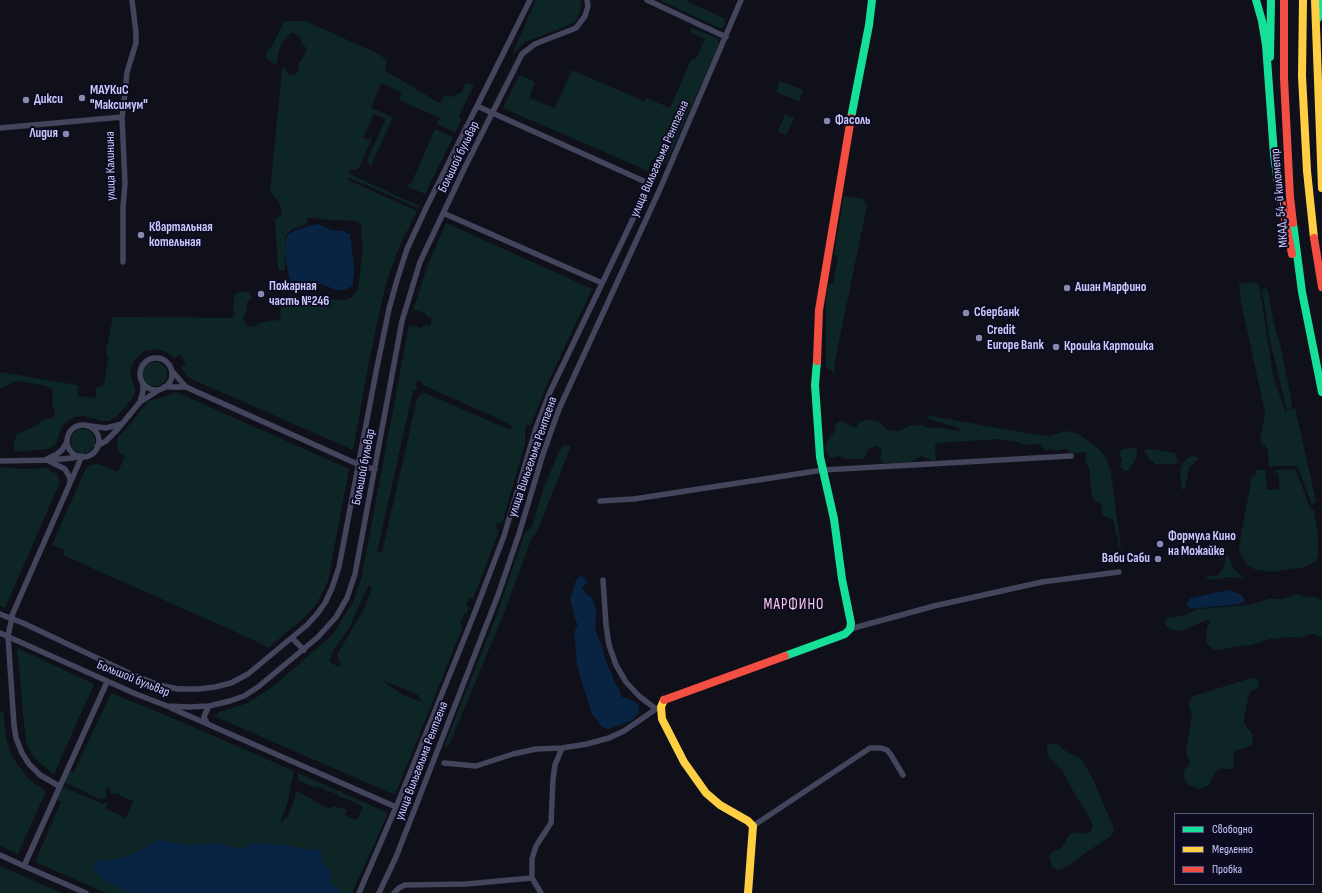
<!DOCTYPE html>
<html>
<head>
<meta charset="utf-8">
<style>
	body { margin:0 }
	#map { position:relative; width:1322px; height:893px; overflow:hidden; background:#10101b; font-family:"Sofia Sans Condensed",sans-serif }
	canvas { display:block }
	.legend { position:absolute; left:1174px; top:813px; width:140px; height:72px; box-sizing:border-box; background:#0c0b20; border:1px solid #585779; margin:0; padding:5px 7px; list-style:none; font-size:12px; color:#cac9ff }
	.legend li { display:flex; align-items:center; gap:8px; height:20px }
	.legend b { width:20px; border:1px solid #585779 }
</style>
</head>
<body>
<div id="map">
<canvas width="1322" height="893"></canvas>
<ul class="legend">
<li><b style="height:5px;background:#16e098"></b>Свободно</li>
<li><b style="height:5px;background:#ffcf43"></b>Медленно</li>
<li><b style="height:5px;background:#f24e42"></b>Пробка</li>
</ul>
</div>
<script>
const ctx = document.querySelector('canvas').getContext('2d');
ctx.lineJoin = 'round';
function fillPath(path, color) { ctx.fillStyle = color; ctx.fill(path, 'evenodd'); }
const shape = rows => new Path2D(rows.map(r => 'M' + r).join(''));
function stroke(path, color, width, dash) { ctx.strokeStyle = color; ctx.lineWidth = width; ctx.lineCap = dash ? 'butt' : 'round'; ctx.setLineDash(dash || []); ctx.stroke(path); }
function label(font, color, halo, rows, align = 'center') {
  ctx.font = font + ' "Sofia Sans Condensed",sans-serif'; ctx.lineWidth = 4; ctx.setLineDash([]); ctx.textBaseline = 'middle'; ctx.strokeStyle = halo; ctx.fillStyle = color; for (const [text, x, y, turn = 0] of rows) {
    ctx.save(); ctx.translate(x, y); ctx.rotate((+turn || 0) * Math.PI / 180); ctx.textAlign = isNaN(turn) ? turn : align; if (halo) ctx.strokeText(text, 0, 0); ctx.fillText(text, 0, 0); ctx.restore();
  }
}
fillPath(shape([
	[536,0,581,0,581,6,578,17,574,22,560,29,525,42,512,55],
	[659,0,685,0,725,19,724,22,726,24,723,27,720,28],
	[287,21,305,21,377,53,384,58,387,62,385,69,387,72,438,102,440,103,442,101,443,96,446,95,453,97,456,96,457,94,462,92,465,84,468,83,473,84,473,87,460,113,459,118,462,119,455,132,437,124,440,118,399,100,402,92,381,83,371,108,393,117,371,166,368,163,367,160,386,119,374,114,363,138,369,140,370,137,372,138,359,168,356,170,351,169,349,174,419,206,418,208,348,177,348,180,417,211,399,247,385,287,370,356,353,450,187,377,181,367,186,364,181,355,175,358,165,351,155,349,144,351,135,359,131,368,130,374,133,384,135,388,135,393,131,400,117,416,109,421,101,421,85,416,74,417,65,423,61,428,56,443,52,447,48,449,14,452,14,442,17,434,32,428,45,419,53,418,55,413,52,404,53,393,51,388,46,386,18,381,13,382,0,389,0,372,76,385,79,386,77,393,79,396,81,397,86,396,94,399,96,397,96,389,98,387,102,386,104,384,108,358,106,352,113,317,233,318,235,313,233,308,234,297,237,293,245,292,250,293,252,298,247,302,246,313,243,318,245,323,248,327,253,327,259,323,275,320,277,321,280,320,281,308,278,301,281,296,286,297,291,295,295,297,346,300,351,298,358,290,363,246,361,233,362,226,361,224,356,221,327,220,308,217,306,224,291,230,285,236,285,270,279,270,278,268,275,219,282,215,282,213,279,202,270,192,282,69,284,67,289,75,297,73,299,63,304,56,307,49,302,43,299,36,294,33,291,33,282,42,278,52,277,63,275,64,268,60,266,55,268,50,272,46,284,22],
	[692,28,718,39,718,46,666,163,661,164,656,160,653,159,651,161,648,171,503,108,519,76,523,76,533,81,535,84,529,98,555,108,572,70,644,101,646,98,670,108,691,60,696,59,705,39,690,32],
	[780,81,803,90,799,101,776,92],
	[785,114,794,118,786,135,778,132],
	[435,129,453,137,425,194,408,187,409,183,411,184],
	[844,196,863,199,867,205,834,366,835,373,826,367,826,296,829,284,833,283,838,257,834,254],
	[446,223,592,289,545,389,531,425,526,425,525,429,525,444,502,523,497,523,495,527,499,531,473,599,469,598,466,605,469,607,467,612,466,614,464,613,462,619,464,620,461,621,460,623,463,626,395,795,214,716,219,712,248,703,271,688,331,636,337,628,353,602,361,580,409,325,422,328,424,325,430,326,432,318,426,316,426,313,413,310,428,264],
	[416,380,420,381,423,385,510,424,512,427,511,429,508,429,425,393,421,394,417,399,382,553,377,552,413,391,417,390],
	[370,585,372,589,364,609,337,655,341,665,339,667,333,664,329,661,334,649,349,628,368,586],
	[383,680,418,695,422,702,405,696,384,682],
	[1250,282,1259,284,1273,376,1285,411,1295,408,1316,501,1312,505,1298,467,1295,466,1269,466,1268,450,1260,440,1265,413,1241,301,1239,284],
	[1266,288,1268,292,1274,324,1280,344,1292,403,1290,409,1287,410,1270,340,1262,290],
	'143 374a12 12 0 1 1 24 0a12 12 0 1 1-24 0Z',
	[176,392,349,469,328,581,317,603,306,616,268,648,256,641,65,556,63,553,65,550,52,545,86,468,90,465,99,464,118,472,125,456,120,454,118,450,117,440,119,436,133,421,148,401,166,396],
	[927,415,1013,431,1049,436,1066,431,1078,434,1089,441,1099,449,1106,458,1111,473,1121,549,1119,547,1118,540,1113,519,1103,516,1101,511,1103,505,1095,501,1092,496,1089,468,1085,460,1087,454,1085,452,1072,454,1064,448,1059,451,1049,449,1047,451,1040,444,1024,445,1018,442,999,439,937,443,935,445,936,460,933,461,921,456,913,461,910,462,884,463,880,458,882,449,877,446,868,449,865,457,862,459,846,459,838,456,832,458,827,454,825,448,827,441,835,431,835,425,839,421,845,422,850,426,856,427,860,422,866,420,878,421,887,430,900,431,911,425,917,426,923,425,928,428,941,428,959,431,961,429,927,418],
	'71 441a12 12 0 1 1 24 0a12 12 0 1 1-24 0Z',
	[565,444,571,446,536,534,532,537,502,618,449,745,446,748,445,744,497,614,525,533,532,526,543,490,559,451],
	[1136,448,1137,450,1136,459,1128,470,1125,471,1120,466,1122,460,1119,454,1121,451,1123,449],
	[1151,449,1175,453,1178,462,1175,464,1155,464,1154,462,1150,460,1145,453,1145,450],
	[1193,456,1199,458,1189,468,1185,488,1182,490,1180,472,1182,464,1188,458],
	[0,467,21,469,48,468,49,468,50,471,57,474,60,482,5,608,0,606],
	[1293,469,1296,471,1310,508,1314,510,1318,536,1318,556,1315,562,1305,567,1271,572,1254,569,1246,563,1240,553,1239,547,1252,476,1255,476,1256,470,1265,470,1267,490,1280,489,1278,473,1275,473,1275,470],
	[1227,553,1233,568,1243,578,1228,577,1211,580,1206,578,1208,576,1217,576,1222,571,1224,566],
	[1296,594,1308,598,1315,597,1322,600,1322,638,1316,634,1309,634,1304,638,1290,637,1270,639,1251,645,1232,647,1220,650,1213,649,1208,645,1206,639,1207,627,1211,622,1206,620,1182,631,1170,629,1165,624,1167,618,1186,615,1197,609,1250,605,1269,599,1282,599],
	[17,648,94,684,54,774,41,764,32,755,26,742],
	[1252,678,1257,679,1259,683,1257,688,1252,690,1249,694,1244,719,1244,724,1251,732,1253,736,1253,741,1251,746,1236,750,1233,754,1234,765,1231,769,1226,769,1221,768,1216,771,1209,785,1200,789,1189,785,1183,777,1184,771,1190,762,1186,753,1192,716,1189,706,1190,700,1193,696],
	[111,693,184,723,294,771,291,784,288,801,281,820,281,823,284,818,288,817,297,791,325,807,330,809,333,806,347,810,345,815,357,820,363,807,346,798,340,797,337,794,329,791,325,791,323,788,311,786,298,780,298,773,388,813,352,893,341,893,342,892,330,882,331,872,321,860,321,849,311,850,283,845,254,843,241,850,217,843,192,845,158,840,139,851,124,857,112,860,96,860,129,892,132,893,106,893,35,862,61,802,57,800,63,787,103,804,108,802,106,809,126,818,133,801,115,793,112,794,109,788,105,789,107,798,103,799,100,798,100,799,64,782,70,771,74,772],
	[3,710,6,738,11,754,18,765,29,779,46,791,18,854,0,846,0,714],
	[1052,744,1057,744,1067,752,1081,759,1092,777,1114,829,1112,835,1064,868,1058,870,1053,868,1051,862,1049,857,1052,852,1061,848,1070,834,1075,832,1086,834,1091,831,1093,826,1089,816,1070,786,1063,771,1048,756,1047,745],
	[0,866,61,893,0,893]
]), '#0d2625');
fillPath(shape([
	[319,224,331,230,342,231,350,234,354,267,353,285,346,290,336,290,322,284,306,284,290,281,286,262,285,246,287,236,294,231,308,226],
	[580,576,584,577,587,583,582,588,585,593,592,598,596,610,595,630,603,648,605,660,612,674,614,682,619,689,622,697,632,700,639,705,639,713,632,720,609,729,602,727,592,714,580,676,577,663,574,632,578,626,575,618,570,599,576,580],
	[1229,590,1242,595,1245,601,1240,604,1191,609,1186,604,1191,598],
	[158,840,192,845,217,843,241,850,253,843,283,845,311,850,321,849,321,860,331,872,330,882,342,892,341,893,132,893,104,881,92,868,96,860,112,860,124,857,139,851]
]), '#092442');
stroke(shape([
	[647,0,726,37],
	[0,128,122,117],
	[443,213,602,283],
	[123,262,123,208,125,183,122,117,124,102,127,72,136,43,136,33,132,0],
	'140 374a16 16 0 1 1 32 0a16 16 0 1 1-32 0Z',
	[172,371,186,387],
	[164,387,186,387,364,467,375,469],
	[140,402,143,391,143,384],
	'67 441a16 16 0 1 1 32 0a16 16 0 1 1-32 0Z',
	[90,426,106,428,122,424],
	[97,446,106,441,117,430,140,402,159,390],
	[47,459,57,454,62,450,67,442],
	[0,461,51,460,72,458,79,456],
	[49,461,65,469,70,478,70,483],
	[600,501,634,499,823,470,1071,456],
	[603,580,606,625,609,645,616,665,626,682,639,696,656,709],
	[0,614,23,623,131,674,159,685,178,689,198,689,215,687,231,683,248,674,307,625,317,614,325,603,332,588,339,567,376,372,389,309,397,280,407,249,427,206,530,0],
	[850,629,934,606,1042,582,1119,572],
	[0,633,136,694,167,706,189,707,209,706,230,701,244,696,258,687,318,637,336,617,347,598,355,574,402,321,420,262,466,165,522,54,535,44,576,28,585,16,588,6,587,0],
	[292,638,304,650],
	[171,708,396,807],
	[207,723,204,717,205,714,209,706],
	[444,763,476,766,513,754,536,749,562,748],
	[59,786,40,775,29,764,22,753,16,738,14,725,8,636,13,613,82,456],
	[753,826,870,748,881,748,887,750,891,755,903,775],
	[0,855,24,866,107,682],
	[24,866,86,893],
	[359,893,399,800,475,612,504,536,536,428,550,392,642,200,648,183,477,106],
	[379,893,396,857,498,595,519,534,543,454,559,409,660,189,741,0],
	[394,893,399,888,405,885,466,884,532,878],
	[541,893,532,878,532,859,536,846,551,823,553,779,555,765,562,748,587,744,609,738,624,731,656,709,661,707]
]), '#43455c', 5.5);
stroke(shape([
	[1256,0,1262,21,1266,45,1274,155,1279,190],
	[1318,18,1322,0],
	[1270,57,1271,0],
	[851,118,869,25,872,0],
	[1293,223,1302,292,1322,392],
	[785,656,845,634,850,629,851,623,842,579,834,519,820,457,815,385,817,361]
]), '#16e098', 8);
stroke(shape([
	[1303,0,1302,76,1307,171,1314,238],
	[1315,0,1322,188],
	[664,700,661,707,662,719,684,762,706,793,720,805,748,821,753,826,748,893]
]), '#ffcf43', 8);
stroke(shape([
	[1284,0,1284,78,1290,197,1293,223],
	[1279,190,1292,254],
	[1314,238,1322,287],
	[817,361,819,310,851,118],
	[664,700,785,656]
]), '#f24e42', 8);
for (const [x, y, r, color] of [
	[82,98,4,"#8988af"],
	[26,100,4,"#8988af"],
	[827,121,4,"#8988af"],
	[66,134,4,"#8988af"],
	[141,235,4,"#8988af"],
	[1067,288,4,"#8988af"],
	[261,294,4,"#8988af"],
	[966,313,4,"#8988af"],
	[979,338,4,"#8988af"],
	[1056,347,4,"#8988af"],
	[1160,544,4,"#8988af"],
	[1158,559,4,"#8988af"]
]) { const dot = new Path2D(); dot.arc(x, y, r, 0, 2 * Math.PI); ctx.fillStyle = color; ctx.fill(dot); stroke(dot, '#0c0b20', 1.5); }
label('bold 13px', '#cac9ff', '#0c0b20', [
	["МАУКиС",90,91],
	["\"Максимум\"",90,106],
	["Дикси",34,100],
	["Фасоль",835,121],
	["Лидия",58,134,"right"],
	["Квартальная",149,228],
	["котельная",149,243],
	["Пожарная",269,287],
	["часть №246",269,302],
	["Ашан Марфино",1075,288],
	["Сбербанк",974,313],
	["Credit",987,331],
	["Europe Bank",987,346],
	["Крошка Картошка",1064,347],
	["Формула Кино",1168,537],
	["на Можайке",1168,552],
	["Ваби Саби",1150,559,"right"]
], 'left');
label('13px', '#cac9ff', '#0c0b20', [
	["Большой бульвар",459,157,-64],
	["улица Вильгельма Рентгена",660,159,-66],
	["улица Калинина",111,166,-91],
	["МКАД, 54-й километр",1280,198,-95],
	["улица Вильгельма Рентгена",533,457,-71],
	["Большой бульвар",364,467,-79],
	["Большой бульвар",133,679,22],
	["улица Вильгельма Рентгена",422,761,-69]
]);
ctx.letterSpacing = '1px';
label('15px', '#ffcbf1', '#0c0b20', [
	["МАРФИНО",794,605]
]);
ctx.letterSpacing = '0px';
</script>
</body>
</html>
